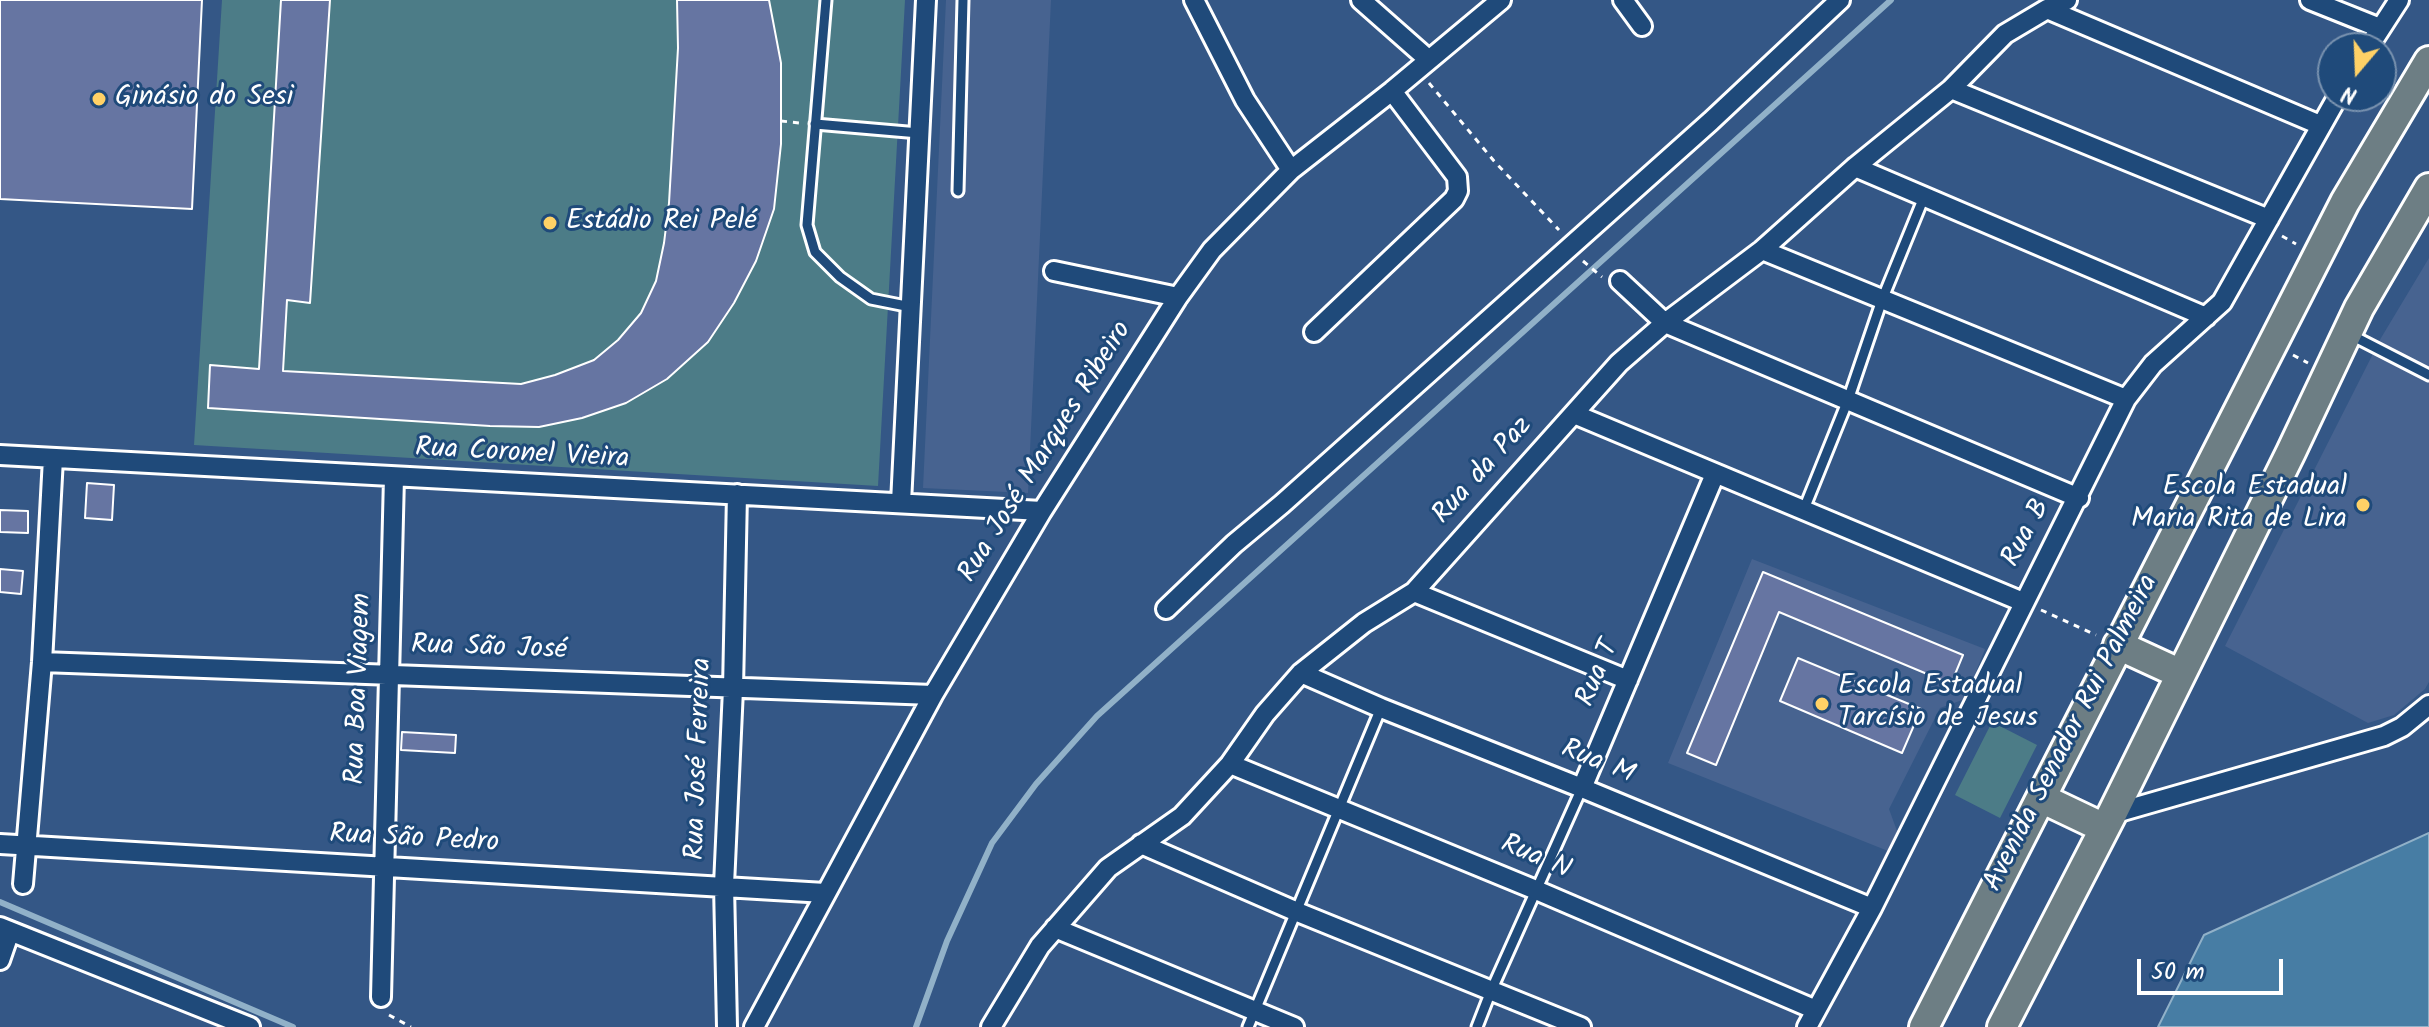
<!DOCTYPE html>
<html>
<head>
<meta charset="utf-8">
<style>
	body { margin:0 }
	#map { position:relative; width:2429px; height:1027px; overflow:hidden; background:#345786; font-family:Kalam,sans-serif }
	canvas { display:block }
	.north { position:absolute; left:2317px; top:32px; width:80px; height:80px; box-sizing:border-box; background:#1f4a7a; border:2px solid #7992af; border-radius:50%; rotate:199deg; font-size:22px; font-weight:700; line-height:32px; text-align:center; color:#fff }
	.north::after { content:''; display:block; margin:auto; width:28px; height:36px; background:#ffd166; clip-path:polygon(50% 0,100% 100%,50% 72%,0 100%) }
	.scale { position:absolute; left:2137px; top:959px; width:146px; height:36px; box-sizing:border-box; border:4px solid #fff; border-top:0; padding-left:10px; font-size:24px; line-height:28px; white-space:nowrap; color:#fff; -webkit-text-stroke:6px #1f4a7a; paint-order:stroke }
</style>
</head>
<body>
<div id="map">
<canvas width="2429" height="1027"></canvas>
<div class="north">N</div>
<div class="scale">50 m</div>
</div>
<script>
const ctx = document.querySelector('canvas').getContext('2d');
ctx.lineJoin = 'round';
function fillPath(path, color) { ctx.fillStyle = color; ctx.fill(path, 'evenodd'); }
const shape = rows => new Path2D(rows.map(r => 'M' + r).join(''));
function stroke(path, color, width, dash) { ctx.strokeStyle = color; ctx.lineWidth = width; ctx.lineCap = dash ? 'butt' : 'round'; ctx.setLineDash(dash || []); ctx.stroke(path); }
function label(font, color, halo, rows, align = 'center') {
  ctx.font = font + ' Kalam,sans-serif'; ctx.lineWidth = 6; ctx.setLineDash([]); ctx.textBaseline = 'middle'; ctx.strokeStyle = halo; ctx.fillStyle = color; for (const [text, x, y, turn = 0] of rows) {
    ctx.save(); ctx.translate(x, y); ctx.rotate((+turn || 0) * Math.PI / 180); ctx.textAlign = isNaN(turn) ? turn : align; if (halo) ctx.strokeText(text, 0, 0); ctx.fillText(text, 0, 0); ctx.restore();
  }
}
fillPath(shape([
	[946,0,1051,0,1028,493,923,488],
	[2429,258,2429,682,2425,689,2394,715,2368,723,2225,646,2381,338],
	[1752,559,1985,649,1965,699,1940,708,1889,809,1897,831,1888,851,1668,763]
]), '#476390');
fillPath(shape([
	[222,0,905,0,878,486,194,445],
	[1992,722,2037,745,2000,818,1955,795]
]), '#4c7c87');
const water = shape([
	[2429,833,2429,1027,2158,1027,2204,935,2429,833]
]);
fillPath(water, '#477da4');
stroke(water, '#91b1c8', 2);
stroke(shape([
	[0,902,293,1027],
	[916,1027,947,941,992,843,1036,784,1097,716,1891,0]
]), '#91b1c8', 6);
const building = shape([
	[0,0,202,0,192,209,0,199,0,0],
	[281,0,330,0,310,303,287,300,283,371,521,384,555,375,594,360,618,340,641,313,656,281,664,243,669,203,678,48,677,0,769,0,781,63,781,144,774,209,756,261,734,303,708,342,667,379,626,403,582,418,539,427,490,426,208,408,210,365,259,369,281,0],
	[87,483,114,485,112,520,85,518,87,483],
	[0,510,28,511,28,533,0,532,0,510],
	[0,569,23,571,21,594,0,592,0,569],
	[1763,572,1963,655,1951,684,1779,612,1716,765,1687,753,1763,572],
	[1798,658,1921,709,1902,753,1780,701,1798,658],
	[402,732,456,735,455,753,401,750,402,732]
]);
fillPath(building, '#6675a2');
stroke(building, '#fff', 2);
const service = shape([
	[826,0,807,225,815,252,840,277,871,299,911,307],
	[815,124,919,133],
	[958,191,963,0],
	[2351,335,2429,375],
	[1804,509,1848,400,1882,300,1924,197],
	[1248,1027,1381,708],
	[1477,1027,1491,991,1582,788]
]);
const minor = shape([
	[1194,0,1245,100,1291,170],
	[1361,0,1429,60],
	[1623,0,1642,26],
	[2310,0,2380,28],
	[2047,9,2320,125],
	[2368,48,2399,0],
	[1951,89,2269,219],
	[1855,167,2206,317],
	[1762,250,2126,399],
	[1054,271,1178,297],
	[1620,281,1665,323,2079,498],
	[1314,332,1454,199,1458,191,1457,177,1392,91],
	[1574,414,2023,602],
	[0,455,1042,511],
	[901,503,926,0],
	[1414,592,1628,680],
	[1166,609,1234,544,1282,504,1711,121,1840,0],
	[42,662,933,695],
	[1301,673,1381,708,1582,788,1872,908],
	[1230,764,1536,890,1816,1010],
	[1582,788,1715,474],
	[2112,814,2384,736,2402,727,2429,705],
	[0,844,825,893],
	[1141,844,1295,911,1581,1027],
	[23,884,42,662,53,458],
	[0,927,250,1027],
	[1055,928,1294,1027],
	[0,960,10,931],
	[381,997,394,477],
	[727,1027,724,885,733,689,737,494],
	[754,1027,933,695,1042,511,1178,297,1212,250,1291,170,1392,91,1501,0],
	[991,1027,1040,946,1108,868,1182,816,1230,764,1265,714,1301,673,1364,623,1414,592,1619,363,1665,323,1762,250,1855,167,1951,89,2005,34,2047,9,2067,0],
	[1807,1027,1872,908,2126,399,2153,364,2222,302,2338,96]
]);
const primary = shape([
	[2118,645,2181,674],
	[2041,798,2104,828],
	[1924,1027,2345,202,2429,61],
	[2002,1027,2112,814,2291,452,2359,308,2429,188]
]);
stroke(service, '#fff', 15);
stroke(minor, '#fff', 24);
stroke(primary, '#fff', 34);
stroke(shape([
	[1429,83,1494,161,1559,230],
	[781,121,800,123],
	[2282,236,2296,244],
	[1583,261,1602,277],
	[2293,355,2308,363],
	[2041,610,2096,635],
	[389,1015,411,1027]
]), '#fff', 3, [6, 6]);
stroke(service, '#1f4a7a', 9);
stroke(minor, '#1f4a7a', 18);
stroke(primary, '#6d7e84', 28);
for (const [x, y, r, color] of [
	[99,99,8,"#ffd166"],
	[550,223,8,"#ffd166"],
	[2363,505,8,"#ffd166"],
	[1822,704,8,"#ffd166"]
]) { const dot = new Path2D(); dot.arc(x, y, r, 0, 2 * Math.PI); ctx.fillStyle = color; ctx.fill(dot); stroke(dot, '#1f4a7a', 3); }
label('28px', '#fff', '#1f4a7a', [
	["Ginásio do Sesi",115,99],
	["Estádio Rei Pelé",566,223],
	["Escola Estadual",2347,489,"right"],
	["Maria Rita de Lira",2347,521,"right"],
	["Escola Estadual",1838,688],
	["Tarcísio de Jesus",1838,720]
], 'left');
label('28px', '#fff', '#1f4a7a', [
	["Rua José Marques Ribeiro",1047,453,-58],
	["Rua Coronel Vieira",522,456,3],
	["Rua da Paz",1484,472,-48],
	["Rua B",2028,534,-62],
	["Rua São José",489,650,2],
	["Rua T",1600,674,-67],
	["Rua Boa Viagem",361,689,-88],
	["Avenida Senador Rui Palmeira",2073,734,-63],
	["Rua José Ferreira",701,759,-88],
	["Rua M",1597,764,22],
	["Rua São Pedro",414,841,3],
	["Rua N",1535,859,23]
]);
</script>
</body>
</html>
